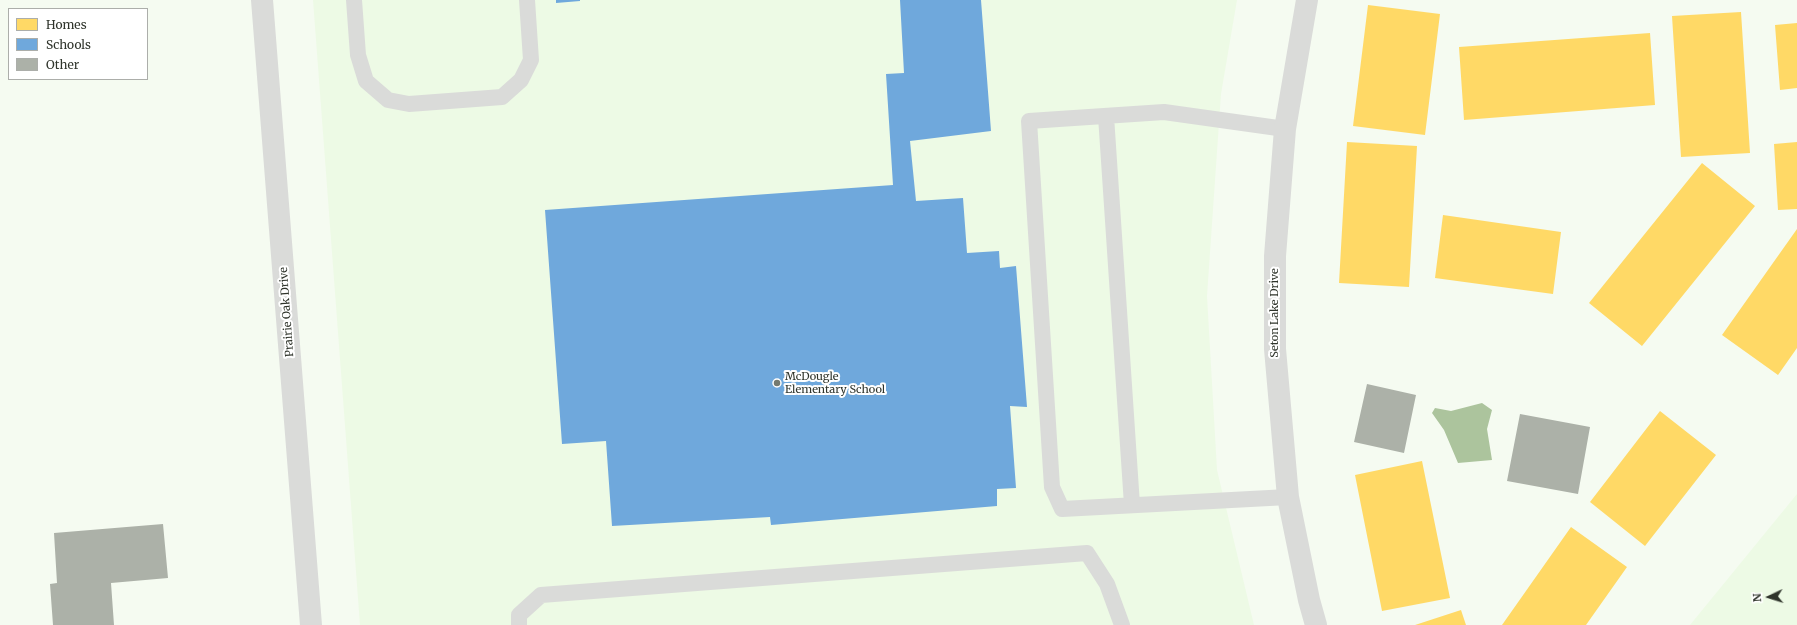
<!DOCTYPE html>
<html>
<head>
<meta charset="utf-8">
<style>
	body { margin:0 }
	#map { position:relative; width:1797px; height:625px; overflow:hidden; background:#f5fbf1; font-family:Merriweather,serif }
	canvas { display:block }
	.legend { position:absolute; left:8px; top:8px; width:140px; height:72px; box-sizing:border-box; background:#fff; border:1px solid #acaeaa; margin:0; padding:5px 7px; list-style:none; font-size:12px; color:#2f342b }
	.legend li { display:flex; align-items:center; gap:8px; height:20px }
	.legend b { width:20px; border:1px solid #acaeaa }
	.north { position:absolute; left:1749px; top:577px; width:40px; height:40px; -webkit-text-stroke:3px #fff; paint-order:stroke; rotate:266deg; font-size:11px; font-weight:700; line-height:16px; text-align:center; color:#2f342b }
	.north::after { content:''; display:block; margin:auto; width:14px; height:18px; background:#2f342b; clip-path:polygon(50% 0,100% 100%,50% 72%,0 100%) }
</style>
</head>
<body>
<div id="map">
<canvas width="1797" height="625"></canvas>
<ul class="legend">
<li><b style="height:11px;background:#ffd966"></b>Homes</li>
<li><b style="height:11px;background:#6fa8dc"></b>Schools</li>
<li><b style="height:11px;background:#acb1a8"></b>Other</li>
</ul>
<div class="north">N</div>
</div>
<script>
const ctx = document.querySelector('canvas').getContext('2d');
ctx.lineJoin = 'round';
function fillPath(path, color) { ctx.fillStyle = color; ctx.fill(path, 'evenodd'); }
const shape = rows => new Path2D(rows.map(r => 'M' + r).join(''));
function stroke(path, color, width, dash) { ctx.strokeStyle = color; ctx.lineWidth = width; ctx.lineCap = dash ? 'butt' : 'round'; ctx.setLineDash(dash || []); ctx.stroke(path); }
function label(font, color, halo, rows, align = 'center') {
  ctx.font = font + ' Merriweather,serif'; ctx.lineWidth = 4; ctx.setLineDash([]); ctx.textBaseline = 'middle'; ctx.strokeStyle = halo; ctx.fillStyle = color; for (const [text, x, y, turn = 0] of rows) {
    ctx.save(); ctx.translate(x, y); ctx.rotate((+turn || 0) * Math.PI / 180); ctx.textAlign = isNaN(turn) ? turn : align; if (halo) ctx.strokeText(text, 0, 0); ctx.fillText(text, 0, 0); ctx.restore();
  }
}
fillPath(shape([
	[313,0,1237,0,1221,94,1207,296,1217,470,1254,625,360,625],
	[1797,494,1797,625,1690,625]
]), '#edfae5');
fillPath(shape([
	[1482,403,1492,410,1487,429,1492,460,1458,463,1444,430,1432,413,1435,408,1451,411]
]), '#acc49d');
fillPath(shape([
	[1368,5,1440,14,1425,135,1353,126],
	[1741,12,1750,153,1681,157,1672,16],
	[1797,23,1797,88,1780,90,1775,25],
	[1650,33,1655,105,1464,120,1459,47],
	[1347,142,1417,146,1409,287,1339,283],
	[1797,142,1797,209,1778,210,1774,144],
	[1702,163,1755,206,1642,346,1589,303],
	[1443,215,1561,232,1553,294,1435,278],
	[1797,229,1797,348,1778,375,1722,335],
	[1660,411,1716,455,1645,546,1590,502],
	[1422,461,1450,598,1382,611,1355,475],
	[1571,527,1627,567,1586,625,1502,625],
	[1461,610,1466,625,1415,625]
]), '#ffd966');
fillPath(shape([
	[556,0,580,0,580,1,556,3],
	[900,0,981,0,991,131,910,141,916,201,963,198,967,253,999,251,1000,268,1016,266,1027,407,1010,406,1016,488,997,489,997,506,771,525,770,517,612,526,606,441,562,444,545,210,893,185,886,74,904,73]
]), '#6fa8dc');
fillPath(shape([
	[1367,384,1416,395,1404,453,1354,442],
	[1520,414,1590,427,1578,494,1507,481],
	[163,524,168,578,111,583,114,625,53,625,50,584,57,583,54,533]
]), '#acb1a8');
stroke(shape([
	[354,0,358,55,366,81,388,100,409,104,502,97,521,80,531,60,527,0],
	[1106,116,1132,505],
	[1285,129,1164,112,1029,121,1052,487,1062,509,1288,497],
	[519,625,519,615,541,595,1087,553,1107,584,1122,625]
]), '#dadbd9', 16);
stroke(shape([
	[262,0,311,625]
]), '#dadbd9', 22);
stroke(shape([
	[1307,0,1285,129,1275,256,1275,349,1288,497,1309,600,1316,625]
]), '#dadbd9', 22);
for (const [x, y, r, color] of [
	[777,383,4,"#747a70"]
]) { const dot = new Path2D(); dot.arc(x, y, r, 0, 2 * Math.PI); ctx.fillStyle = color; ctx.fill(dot); stroke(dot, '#fff', 1.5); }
label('11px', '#2f342b', '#fff', [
	["Prairie Oak Drive",287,312,-94],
	["Seton Lake Drive",1275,313,-90]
]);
label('11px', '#2f342b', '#fff', [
	["McDougle",785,377],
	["Elementary School",785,390]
], 'left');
</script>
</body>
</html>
